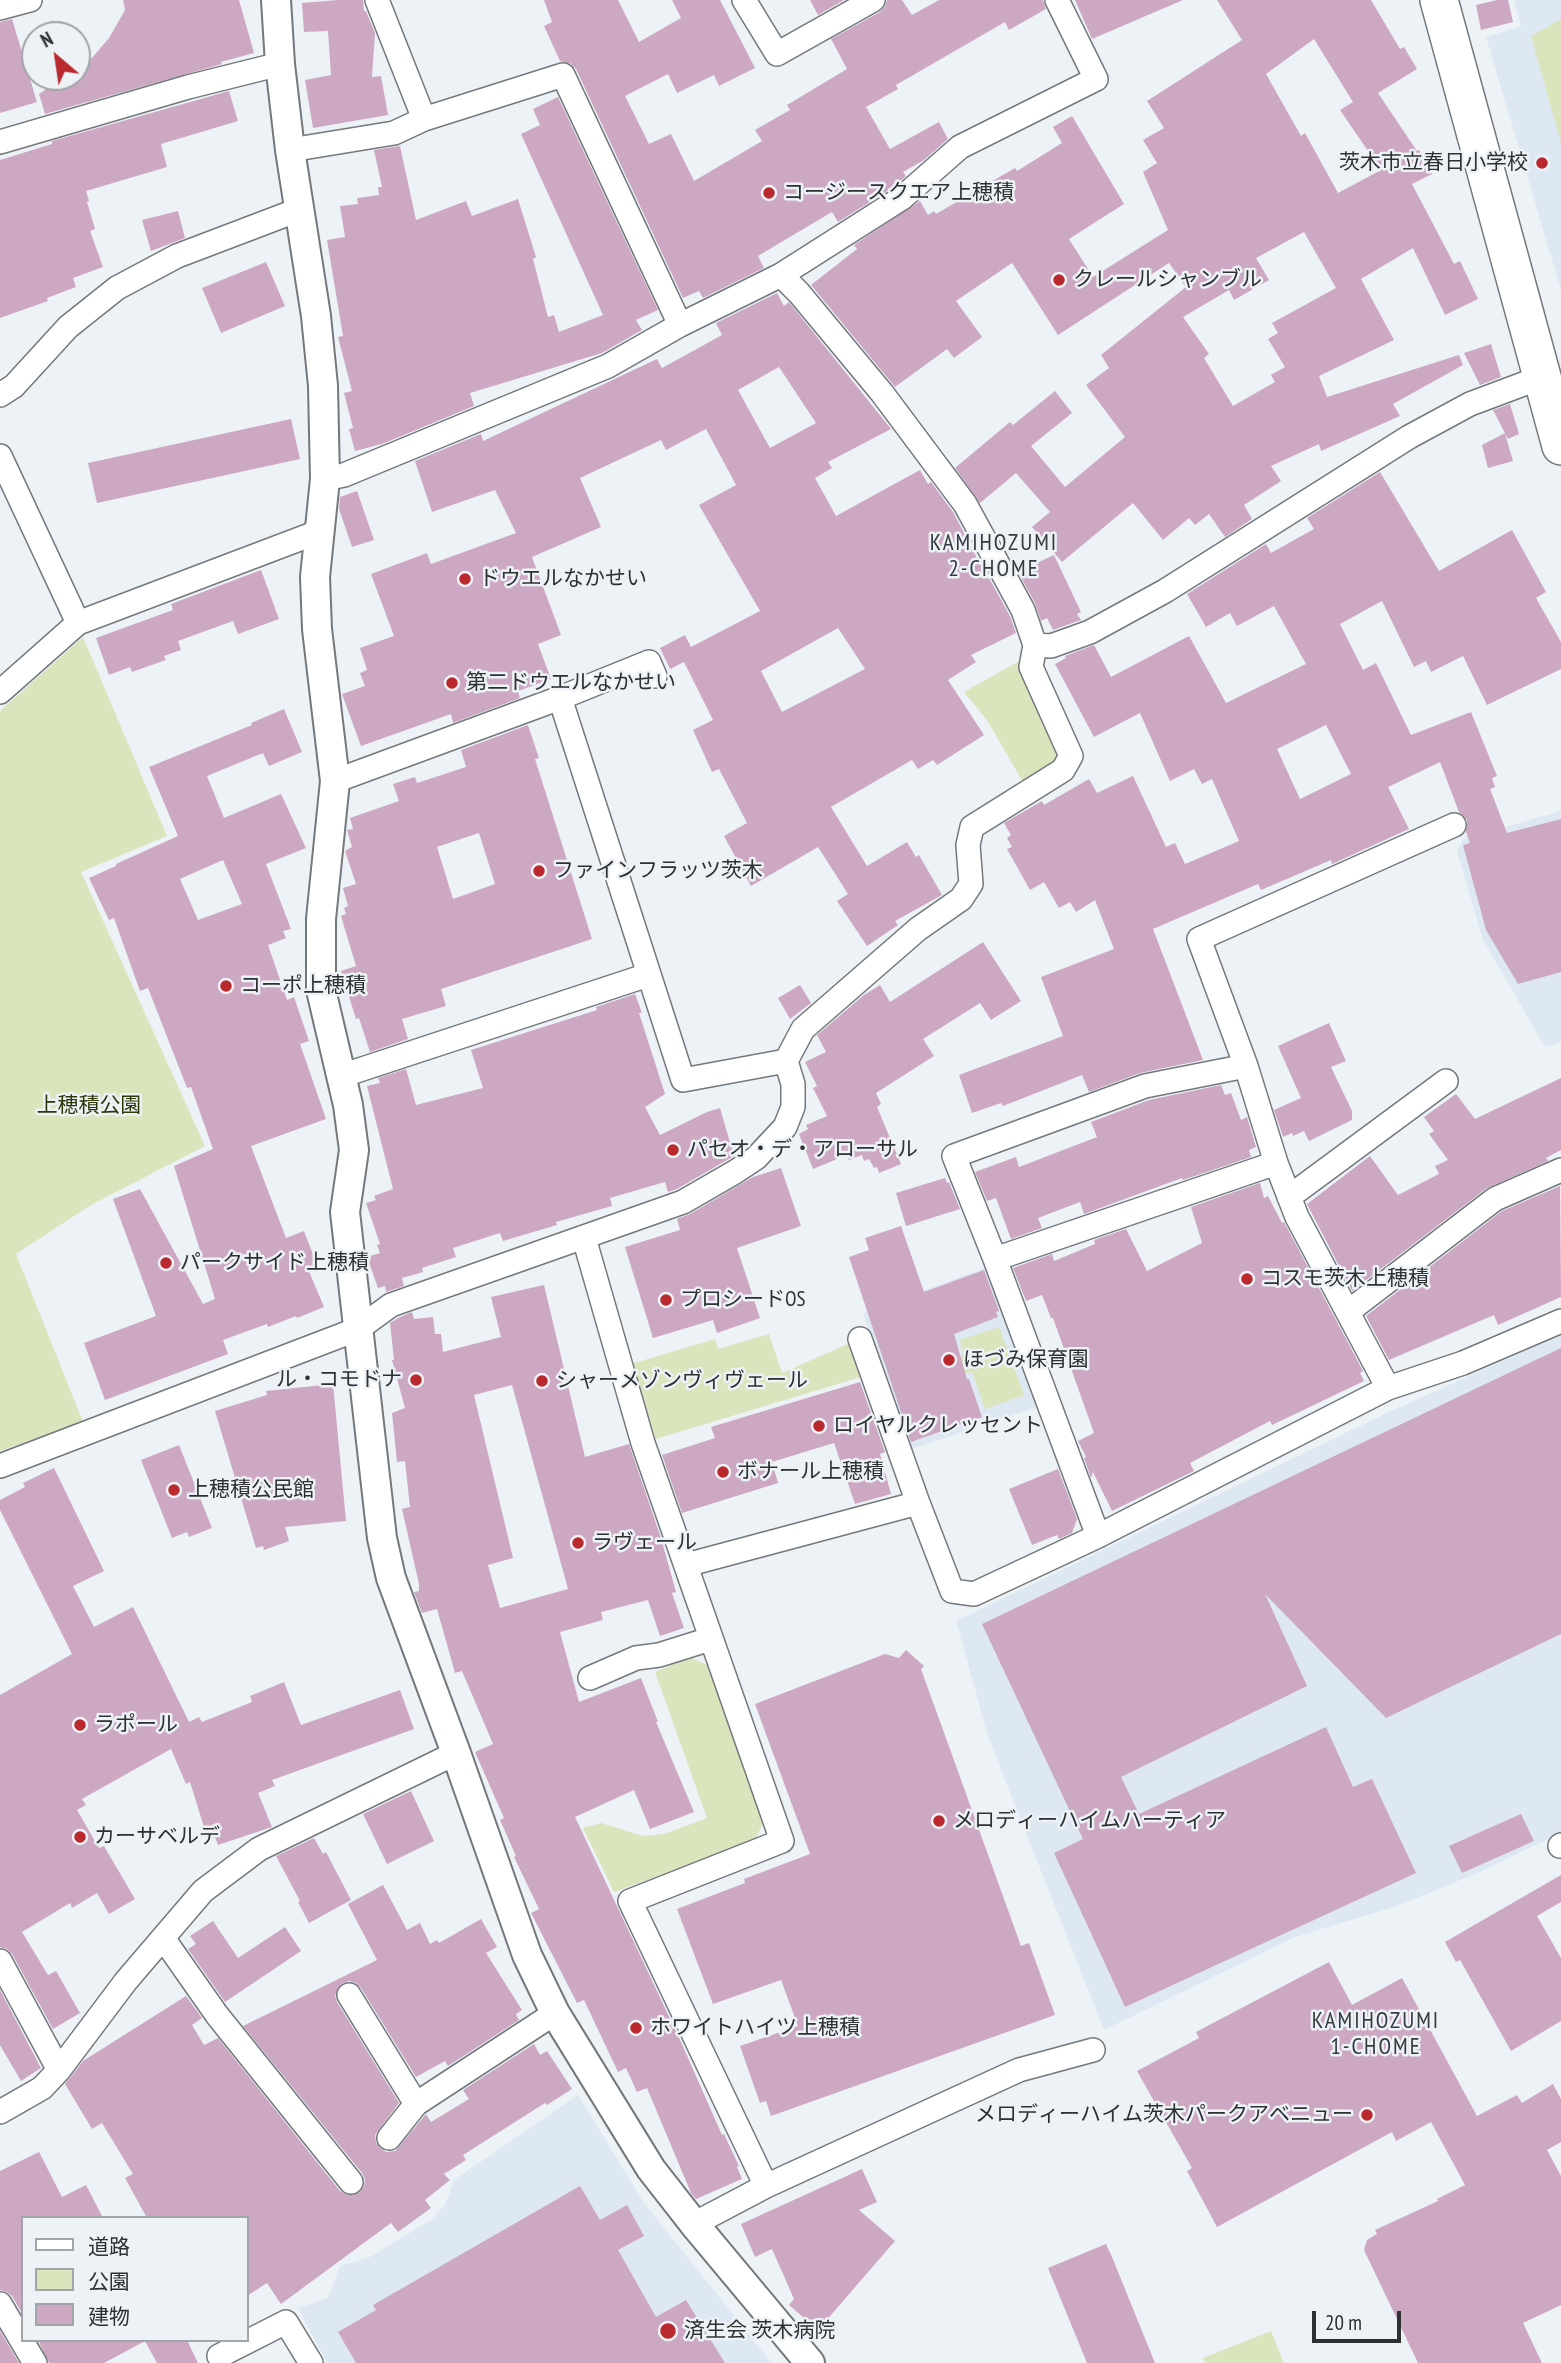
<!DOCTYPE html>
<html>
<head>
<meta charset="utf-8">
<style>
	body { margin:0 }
	#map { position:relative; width:1561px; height:2363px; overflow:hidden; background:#edf2f7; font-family:"PT Sans Narrow","Noto Sans JP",sans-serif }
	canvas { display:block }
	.legend { position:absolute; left:21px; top:2216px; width:228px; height:126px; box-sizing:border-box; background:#edf2f7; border:2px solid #a1a4a8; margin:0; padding:9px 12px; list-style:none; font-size:21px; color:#2e3032 }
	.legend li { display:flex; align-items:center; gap:14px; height:35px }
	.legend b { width:35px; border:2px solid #a1a4a8 }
	.north { position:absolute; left:21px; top:21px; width:70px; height:70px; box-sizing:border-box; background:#edf2f7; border:2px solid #a1a4a8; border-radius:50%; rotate:331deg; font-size:19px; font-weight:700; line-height:28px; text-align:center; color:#2e3032 }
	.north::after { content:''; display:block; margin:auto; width:24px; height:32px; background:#b9292e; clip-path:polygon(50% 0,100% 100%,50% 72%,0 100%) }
	.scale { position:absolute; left:1312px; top:2311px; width:89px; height:32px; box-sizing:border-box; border:4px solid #2e3032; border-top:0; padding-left:9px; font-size:21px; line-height:24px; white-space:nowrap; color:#2e3032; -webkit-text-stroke:5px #edf2f7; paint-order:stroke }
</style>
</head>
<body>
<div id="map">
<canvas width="1561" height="2363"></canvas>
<ul class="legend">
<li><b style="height:9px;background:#fff"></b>道路</li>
<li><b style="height:19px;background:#dae5bd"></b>公園</li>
<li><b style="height:19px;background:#cda8c3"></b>建物</li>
</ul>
<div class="north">N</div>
<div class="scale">20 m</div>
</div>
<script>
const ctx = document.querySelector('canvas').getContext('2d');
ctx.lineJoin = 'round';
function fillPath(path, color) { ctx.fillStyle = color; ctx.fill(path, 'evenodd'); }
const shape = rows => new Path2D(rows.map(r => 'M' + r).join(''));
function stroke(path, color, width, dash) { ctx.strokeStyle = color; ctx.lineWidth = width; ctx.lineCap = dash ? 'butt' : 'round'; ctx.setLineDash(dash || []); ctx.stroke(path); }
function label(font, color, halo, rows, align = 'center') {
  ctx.font = font + ' "PT Sans Narrow","Noto Sans JP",sans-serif'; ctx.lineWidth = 5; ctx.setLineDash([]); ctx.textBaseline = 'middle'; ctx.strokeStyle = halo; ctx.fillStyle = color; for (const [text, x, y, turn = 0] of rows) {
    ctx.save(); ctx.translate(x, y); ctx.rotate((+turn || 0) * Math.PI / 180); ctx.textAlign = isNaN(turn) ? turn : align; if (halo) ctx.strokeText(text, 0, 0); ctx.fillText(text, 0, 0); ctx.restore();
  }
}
fillPath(shape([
	[1514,0,1561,0,1561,290,1486,37,1521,26],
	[1561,811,1561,1042,1545,1047,1482,938,1457,851,1463,839],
	[987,1267,1037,1407,909,1450,863,1313],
	[1561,1335,1561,1833,1475,1874,1397,1906,1295,1937,1104,2030,989,1739,956,1621,1389,1412],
	[578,2095,644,2203,772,2363,327,2363,298,2308,328,2298,340,2266,370,2257,431,2220,445,2205,454,2180]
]), '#dde8f2');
fillPath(shape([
	[1561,19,1561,143,1531,36],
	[83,637,167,836,81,872,205,1146,91,1205,16,1254,83,1422,0,1451,0,711],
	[1021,660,1060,758,1024,784,987,720,964,692],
	[999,1327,1024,1395,985,1409,972,1372,953,1376,948,1360,963,1355,960,1340],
	[769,1334,782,1373,850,1343,861,1377,656,1439,631,1364,715,1339,718,1349],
	[690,1657,709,1666,764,1821,755,1840,614,1892,583,1828,601,1823,643,1836,664,1834,707,1818,655,1672],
	[1271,2331,1284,2363,1205,2363,1203,2358]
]), '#dae5bd');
fillPath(shape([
	[123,0,239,0,254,53,221,62,222,64,45,114,39,94,64,77,77,77,77,68,91,59,109,38,125,10],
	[338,0,363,0,364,11,366,11,375,33,372,77,381,76,388,115,313,128,305,80,331,75,328,31,304,32,302,3],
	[544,0,618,0,639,42,681,18,672,0,720,0,755,68,719,86,714,75,677,93,668,74,625,96,649,144,671,134,694,181,762,141,755,130,790,110,787,105,847,69,831,39,880,12,885,7,887,0,902,0,912,15,939,0,1043,0,1046,9,1009,30,1005,22,896,85,898,89,866,107,890,149,939,122,948,139,924,160,903,172,906,176,894,187,838,222,832,212,758,256,764,268,703,298,699,291,683,298,576,69,571,64,560,61,544,26,552,22],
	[810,0,844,0,818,15],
	[1075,0,1183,0,1092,39],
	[1217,0,1371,0,1400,49,1404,47,1417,69,1378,93,1417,151,1419,150,1432,174,1412,184,1454,264,1460,261,1478,299,1445,315,1413,248,1361,279,1394,340,1319,376,1327,397,1459,355,1463,365,1393,404,1400,416,1321,451,1319,444,1271,466,1281,481,1244,505,1252,519,1225,537,1209,514,1195,525,1189,518,1163,540,1133,503,1062,562,1032,527,1050,512,1016,473,980,503,955,468,1010,422,1013,425,1055,391,1072,413,1031,446,1065,487,1125,437,1086,385,1109,368,1101,355,1186,287,1169,263,1058,335,1012,263,956,301,982,337,954,358,947,349,895,387,811,285,857,249,854,245,920,201,928,215,934,211,936,214,1015,168,1017,171,1062,143,1053,127,1072,116,1124,204,1069,239,1093,277,1168,230,1143,172,1157,163,1143,140,1164,128,1147,101,1242,40],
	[1314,39,1353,102,1340,110,1381,170,1338,193,1305,133,1301,136,1266,74],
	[1304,232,1336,288,1272,323,1278,333,1268,339,1285,367,1271,375,1275,382,1233,406,1204,358,1209,354,1183,317,1229,290,1234,300,1269,280,1256,258],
	[1497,0,1508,0,1513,22,1481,30,1476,5],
	[12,19,37,102,0,113,0,22],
	[229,91,238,121,161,144,167,167,86,191,89,201,87,202,95,229,90,231,103,267,73,278,76,287,47,298,48,301,0,318,0,160,52,144,52,141],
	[558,97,658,310,636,320,642,330,602,353,470,393,474,406,382,444,355,451,349,429,353,428,344,393,352,391,338,337,343,336,327,240,345,237,340,206,358,204,357,198,379,195,378,187,382,187,374,150,400,146,416,220,466,201,472,216,518,199,536,257,533,259,548,317,554,315,559,332,603,315,521,134,540,125,533,109],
	[178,211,185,238,151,251,142,220],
	[266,262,285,306,221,333,202,288],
	[777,293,784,306,789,302,891,429,828,462,832,468,815,478,836,516,920,470,928,484,931,482,953,512,988,579,989,578,1010,616,1016,633,971,655,976,662,948,680,984,735,937,765,933,760,918,769,912,760,831,807,867,866,907,842,916,857,919,855,942,895,895,921,898,925,867,946,837,901,848,894,818,847,751,886,724,836,747,823,719,769,712,772,693,730,713,720,684,662,670,669,660,648,685,635,691,647,760,611,699,505,736,485,706,429,666,450,661,440,580,478,601,527,532,557,561,635,538,644,551,679,518,691,520,698,453,723,451,714,361,746,342,694,365,686,360,673,367,670,360,648,394,636,371,574,427,553,431,564,516,533,495,490,432,512,415,461,481,434,483,441,657,359,662,368,722,335,716,323],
	[779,367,816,423,770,448,738,390],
	[838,628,865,669,782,712,761,671],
	[1491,344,1501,377,1480,385,1464,353],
	[1510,404,1519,434,1508,439,1505,434,1513,461,1488,468,1482,445,1505,433,1493,410],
	[291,419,300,459,97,503,88,463],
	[1380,472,1439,571,1512,530,1546,592,1536,598,1561,642,1561,669,1487,705,1463,656,1431,672,1426,661,1414,667,1382,601,1340,624,1363,670,1376,663,1411,735,1471,712,1497,776,1492,778,1495,787,1490,789,1507,833,1561,819,1561,972,1518,984,1486,930,1463,845,1470,843,1466,832,1467,820,1459,812,1440,762,1388,787,1409,829,1332,864,1331,860,1261,890,1258,884,1153,929,1203,1060,1140,1073,1089,1092,1082,1075,1003,1106,1001,1103,972,1113,959,1075,1063,1036,1041,977,1114,949,1095,900,1076,912,1070,902,1059,908,1044,882,1030,890,1007,849,1012,847,1007,838,1011,835,1004,823,1042,801,1044,805,1089,779,1097,793,1133,776,1166,847,1175,843,1185,864,1239,841,1212,779,1202,784,1194,769,1170,781,1140,713,1094,737,1055,664,1066,658,1065,656,1094,645,1111,677,1189,636,1226,703,1306,664,1274,606,1237,626,1230,613,1206,627,1187,594,1266,544,1271,553,1314,529,1307,518],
	[1326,725,1351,774,1300,799,1277,749],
	[357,491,374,540,352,547,339,509,340,497],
	[1054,555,1081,612,1077,614,1081,620,1053,630,1047,618,1041,621,1035,603,1018,572],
	[261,570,279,619,238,634,233,621,178,641,181,650,164,656,166,660,132,672,130,667,109,675,96,638,173,610,171,604],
	[284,709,302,752,269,766,263,753,207,776,224,818,281,794,306,848,266,864,291,929,283,931,286,938,268,945,287,1000,294,997,309,1041,300,1044,326,1119,251,1146,286,1238,304,1231,317,1265,308,1269,324,1307,297,1318,296,1316,268,1327,267,1324,223,1340,228,1354,105,1400,84,1343,156,1316,113,1199,140,1189,203,1304,215,1299,174,1166,213,1149,191,1087,187,1088,148,988,140,991,114,918,109,920,89,878,116,866,116,864,178,836,149,767,252,725,251,723],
	[223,860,242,904,198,920,180,879],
	[528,725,539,758,535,759,592,939,441,989,446,1006,402,1019,408,1039,370,1052,359,1018,356,1019,341,971,356,966,341,916,346,914,344,908,348,906,343,888,356,884,345,851,352,847,347,830,353,829,350,818,399,801,393,784,415,777,417,783,466,767,461,750],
	[479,833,495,884,453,899,437,847],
	[983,942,1021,1001,991,1020,980,1003,923,1039,934,1056,876,1093,881,1104,877,1107,901,1164,879,1173,877,1167,874,1168,869,1159,864,1161,862,1155,849,1160,847,1155,813,1169,799,1134,808,1129,806,1125,827,1116,813,1088,817,1086,805,1062,826,1052,817,1035,864,995,880,985,890,1002],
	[800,985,811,1003,790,1019,778,998],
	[635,994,642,1013,639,1013,665,1094,645,1107,660,1135,707,1112,720,1108,734,1156,677,1189,668,1192,665,1182,610,1198,612,1206,556,1222,557,1225,503,1241,500,1233,453,1248,456,1257,422,1268,423,1272,402,1278,404,1286,386,1292,385,1286,378,1288,367,1257,380,1253,377,1245,380,1244,366,1203,376,1200,374,1196,393,1189,367,1086,380,1083,378,1078,406,1069,416,1105,483,1088,471,1050,575,1017,597,1010,596,1007],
	[1329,1023,1346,1061,1331,1067,1352,1111,1352,1120,1309,1141,1304,1131,1293,1136,1292,1133,1283,1137,1274,1110,1301,1098,1278,1046],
	[1561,1078,1561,1150,1546,1158,1548,1161,1487,1188,1352,1291,1307,1204,1370,1156,1398,1195,1439,1174,1435,1166,1448,1160,1429,1134,1434,1131,1424,1117,1456,1094,1475,1119],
	[1221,1085,1225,1095,1231,1093,1241,1120,1247,1117,1256,1147,1249,1150,1251,1157,1183,1180,1182,1178,1084,1214,1080,1202,1038,1218,1042,1228,1011,1239,996,1198,987,1201,975,1172,1016,1157,1019,1167,1097,1137,1091,1122,1149,1100],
	[781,1168,801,1226,737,1248,760,1318,717,1333,713,1320,653,1338,625,1247,680,1230,677,1219,690,1214,753,1177],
	[945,1178,947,1183,949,1182,960,1209,906,1226,896,1193],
	[1260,1183,1264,1198,1268,1196,1282,1223,1284,1222,1363,1371,1360,1373,1364,1381,1272,1425,1270,1421,1190,1463,1194,1471,1112,1511,1093,1472,1091,1478,1084,1458,1086,1457,1078,1441,1094,1433,1053,1318,1051,1318,1042,1295,1026,1301,1013,1268,1052,1254,1054,1261,1095,1244,1094,1240,1126,1229,1147,1271,1202,1243,1191,1207],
	[1560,1186,1561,1297,1498,1325,1494,1315,1389,1360,1366,1316,1502,1211],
	[901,1226,924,1292,984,1270,999,1311,996,1312,998,1317,954,1334,967,1379,969,1379,982,1417,911,1442,849,1257,869,1250,865,1238],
	[544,1285,585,1457,629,1444,661,1538,676,1592,672,1593,684,1628,660,1636,648,1600,601,1612,603,1620,560,1632,579,1702,641,1678,658,1722,656,1722,694,1812,650,1829,634,1790,575,1817,681,2042,722,2135,724,2134,739,2166,737,2167,742,2179,696,2199,691,2193,647,2088,637,2092,626,2068,618,2072,584,2000,577,2003,531,1913,539,1909,514,1857,516,1856,500,1820,504,1818,475,1752,493,1744,462,1671,455,1673,437,1609,422,1613,414,1592,419,1591,419,1584,402,1509,410,1507,405,1461,397,1462,392,1413,405,1408,392,1360,394,1360,390,1323,398,1318,412,1312,414,1319,433,1317,435,1334,441,1334,443,1352,501,1337,491,1297],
	[512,1385,568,1589,500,1608,488,1565,513,1558,474,1395],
	[1561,1348,1561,1634,1386,1718,1265,1594,1307,1686,1121,1777,1139,1814,1326,1727,1353,1787,1372,1779,1416,1873,1125,2007,1054,1853,1083,1839,982,1624],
	[860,1382,885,1452,880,1454,891,1494,855,1504,834,1443,772,1462,778,1483,682,1513,662,1455,715,1438,711,1427],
	[333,1384,346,1521,285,1527,289,1541,264,1550,263,1546,256,1548,215,1411,267,1395,266,1391],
	[179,1445,212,1528,189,1537,187,1532,172,1538,141,1460],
	[54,1468,104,1571,73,1586,94,1627,133,1607,189,1722,199,1717,202,1722,252,1702,250,1696,284,1682,301,1725,400,1690,414,1729,272,1780,275,1786,258,1793,272,1827,218,1845,215,1837,208,1840,190,1782,186,1784,171,1749,82,1799,86,1805,77,1810,99,1848,104,1846,135,1899,109,1914,97,1893,72,1908,70,1903,22,1932,48,1975,56,1971,80,2013,53,2029,12,1954,7,1949,0,1947,0,1695,72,1654,0,1510,0,1500,25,1487,23,1483],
	[1058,1469,1077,1519,1072,1533,1059,1539,1057,1535,1032,1545,1009,1489],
	[906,1650,924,1666,921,1669,1021,1946,1029,1943,1055,2015,771,2116,766,2101,760,2103,740,2046,798,2026,781,1980,713,2004,677,1909,745,1883,744,1879,810,1854,755,1704,885,1654,899,1658],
	[411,1791,434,1841,387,1864,363,1814],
	[1521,1814,1534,1841,1462,1873,1449,1846],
	[314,1838,323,1854,326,1852,351,1900,309,1923,298,1902,300,1901,276,1856],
	[1561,1875,1561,1902,1537,1916,1561,1958,1561,2021,1511,2051,1460,1960,1456,1962,1445,1942],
	[383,1885,407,1930,420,1923,430,1944,437,1940,439,1943,481,1919,497,1947,486,1953,522,2010,516,2014,519,2020,448,2066,445,2061,416,2077,361,1988,356,1983,349,1981,341,1984,335,1995,337,2002,399,2103,375,2135,376,2142,380,2148,386,2152,395,2151,426,2114,431,2122,469,2099,463,2090,534,2044,540,2055,547,2051,572,2089,547,2105,545,2103,463,2155,466,2160,444,2174,450,2180,425,2200,431,2208,398,2232,391,2223,281,2304,267,2283,247,2296,247,2218,147,2218,125,2178,133,2174,102,2123,92,2129,65,2084,83,2061,186,1996,202,2018,192,2025,204,2045,218,2038,340,2191,347,2195,359,2193,364,2186,365,2179,362,2173,243,2026,377,1960,348,1904],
	[213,1921,238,1958,285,1927,301,1951,225,2002,188,1949,196,1944,190,1936],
	[1329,1962,1352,2005,1402,1978,1477,2116,1517,2095,1522,2103,1553,2084,1561,2099,1561,2142,1547,2150,1561,2176,1561,2305,1523,2323,1542,2363,1418,2363,1364,2250,1367,2240,1377,2234,1375,2230,1438,2201,1437,2199,1465,2185,1431,2122,1396,2141,1392,2132,1217,2227,1187,2171,1192,2168,1137,2071,1199,2038,1196,2032],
	[0,1990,41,2068,21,2081,0,2045],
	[39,2152,62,2197,86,2185,103,2218,23,2218,23,2315,12,2296,6,2292,0,2290,0,2171],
	[862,2169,877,2202,859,2210,895,2241,818,2330,789,2305,794,2299,772,2249,755,2257,741,2224],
	[580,2186,600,2220,627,2205,644,2236,618,2250,656,2317,686,2300,725,2363,356,2363,338,2332,376,2310,373,2305],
	[1106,2244,1112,2257,1155,2363,1087,2363,1048,2268],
	[0,2331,19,2363,0,2363],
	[38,2340,187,2340,198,2363,157,2363,145,2341,104,2363,49,2363]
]), '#cda8c3');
const minor = shape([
	[377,0,424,119],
	[744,0,777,54,873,0],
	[0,8,30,0],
	[0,142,188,87,280,64],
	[290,150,394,133,424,119,563,75,680,325],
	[781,275,902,198,960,147,1096,79,1057,0],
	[0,395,14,386,68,327,117,288,177,256,298,210],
	[0,456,78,623],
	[1035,645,1051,646,1090,632,1165,591,1409,437,1470,404,1542,377],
	[0,692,78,623,318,532],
	[560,698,649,662,655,676],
	[335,781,560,698,683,1080,786,1061],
	[341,1076,648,975],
	[1289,1197,1446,1081],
	[584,1238,643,1443,782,1841,630,1901,766,2186],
	[995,1259,1276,1163],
	[1349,1311,1495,1199,1561,1170],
	[860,1339,918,1503,952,1591,974,1594,1098,1536,1388,1388,1463,1363,1561,1321],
	[1388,1388,1297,1217,1276,1163,1246,1066,1199,939,1454,825],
	[0,1466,358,1329,391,1305,683,1202,735,1172,756,1158,785,1127,793,1107,793,1084,786,1061,803,1029,918,929,961,899,971,884,968,845,972,827,1063,770,1071,756,1031,667,1035,645,1023,610,965,504,882,393,799,293,781,275,680,325,608,366,344,475,325,479],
	[1098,1536,995,1259,954,1156,1145,1086,1246,1066],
	[686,1565,918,1503],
	[590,1678,636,1658,659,1655,710,1639],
	[1560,1846,1561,1845],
	[163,1938,217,2015,351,2182],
	[0,1961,59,2070],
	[349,1995,416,2104],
	[0,2112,42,2088,59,2070,126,1981,203,1891,259,1849,456,1753],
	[389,2138,416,2104,555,2013],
	[694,2224,766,2186,1019,2070,1093,2050],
	[0,2304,35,2363],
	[219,2356,286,2322,311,2363]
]);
const tertiary = shape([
	[276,0,280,64,290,150,316,316,323,386,325,479,315,577,317,629,335,781,321,919,321,990,348,1105,354,1150,345,1212,382,1538,391,1578,456,1753,527,1955,555,2013,651,2169,694,2224,810,2363]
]);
const primary = shape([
	[1439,0,1561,446]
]);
stroke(minor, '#73787c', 26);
stroke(tertiary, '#73787c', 32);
stroke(primary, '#73787c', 40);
stroke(minor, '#fff', 23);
stroke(tertiary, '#fff', 28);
stroke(primary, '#fff', 37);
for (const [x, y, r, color] of [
	[1542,163,7,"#b9292e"],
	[769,193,7,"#b9292e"],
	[1059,280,7,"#b9292e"],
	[465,579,7,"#b9292e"],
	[452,683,7,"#b9292e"],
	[539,871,7,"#b9292e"],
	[226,986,7,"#b9292e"],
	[673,1150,7,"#b9292e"],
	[166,1263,7,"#b9292e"],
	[1247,1279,7,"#b9292e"],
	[666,1300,7,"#b9292e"],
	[949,1360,7,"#b9292e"],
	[416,1380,7,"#b9292e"],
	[542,1381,7,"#b9292e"],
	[819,1426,7,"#b9292e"],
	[723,1472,7,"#b9292e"],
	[174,1490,7,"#b9292e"],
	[578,1543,7,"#b9292e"],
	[80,1725,7,"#b9292e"],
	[939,1821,7,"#b9292e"],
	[80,1837,7,"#b9292e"],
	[636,2028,7,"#b9292e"],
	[1367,2115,7,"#b9292e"],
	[668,2331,9,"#b9292e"]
]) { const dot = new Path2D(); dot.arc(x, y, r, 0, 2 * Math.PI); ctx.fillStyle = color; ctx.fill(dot); stroke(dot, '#edf2f7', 2.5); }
label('21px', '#2e3032', '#edf2f7', [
	["茨木市立春日小学校",1528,163,"right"],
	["コージースクエア上穂積",783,193],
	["クレールシャンブル",1073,280],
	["ドウエルなかせい",479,579],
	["第二ドウエルなかせい",466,683],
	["ファインフラッツ茨木",553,871],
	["コーポ上穂積",240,986],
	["パセオ・デ・アローサル",687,1150],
	["パークサイド上穂積",180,1263],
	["コスモ茨木上穂積",1261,1279],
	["プロシードOS",680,1300],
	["ほづみ保育園",963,1360],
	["ル・コモドナ",402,1380,"right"],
	["シャーメゾンヴィヴェール",556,1381],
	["ロイヤルクレッセント",833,1426],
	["ボナール上穂積",737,1472],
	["上穂積公民館",188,1490],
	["ラヴェール",592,1543],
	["ラポール",94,1725],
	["メロディーハイムハーティア",953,1821],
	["カーサベルデ",94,1837],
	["ホワイトハイツ上穂積",650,2028],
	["メロディーハイム茨木パークアベニュー",1353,2115,"right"],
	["済生会 茨木病院",684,2331]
], 'left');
label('21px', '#2e3708', '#edf2f7', [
	["上穂積公園",89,1106]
]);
ctx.letterSpacing = '2px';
label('23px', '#373b3f', '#edf2f7', [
	["KAMIHOZUMI",994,543],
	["2-CHOME",994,569],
	["KAMIHOZUMI",1376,2021],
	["1-CHOME",1376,2047]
]);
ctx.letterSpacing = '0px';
</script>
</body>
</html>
